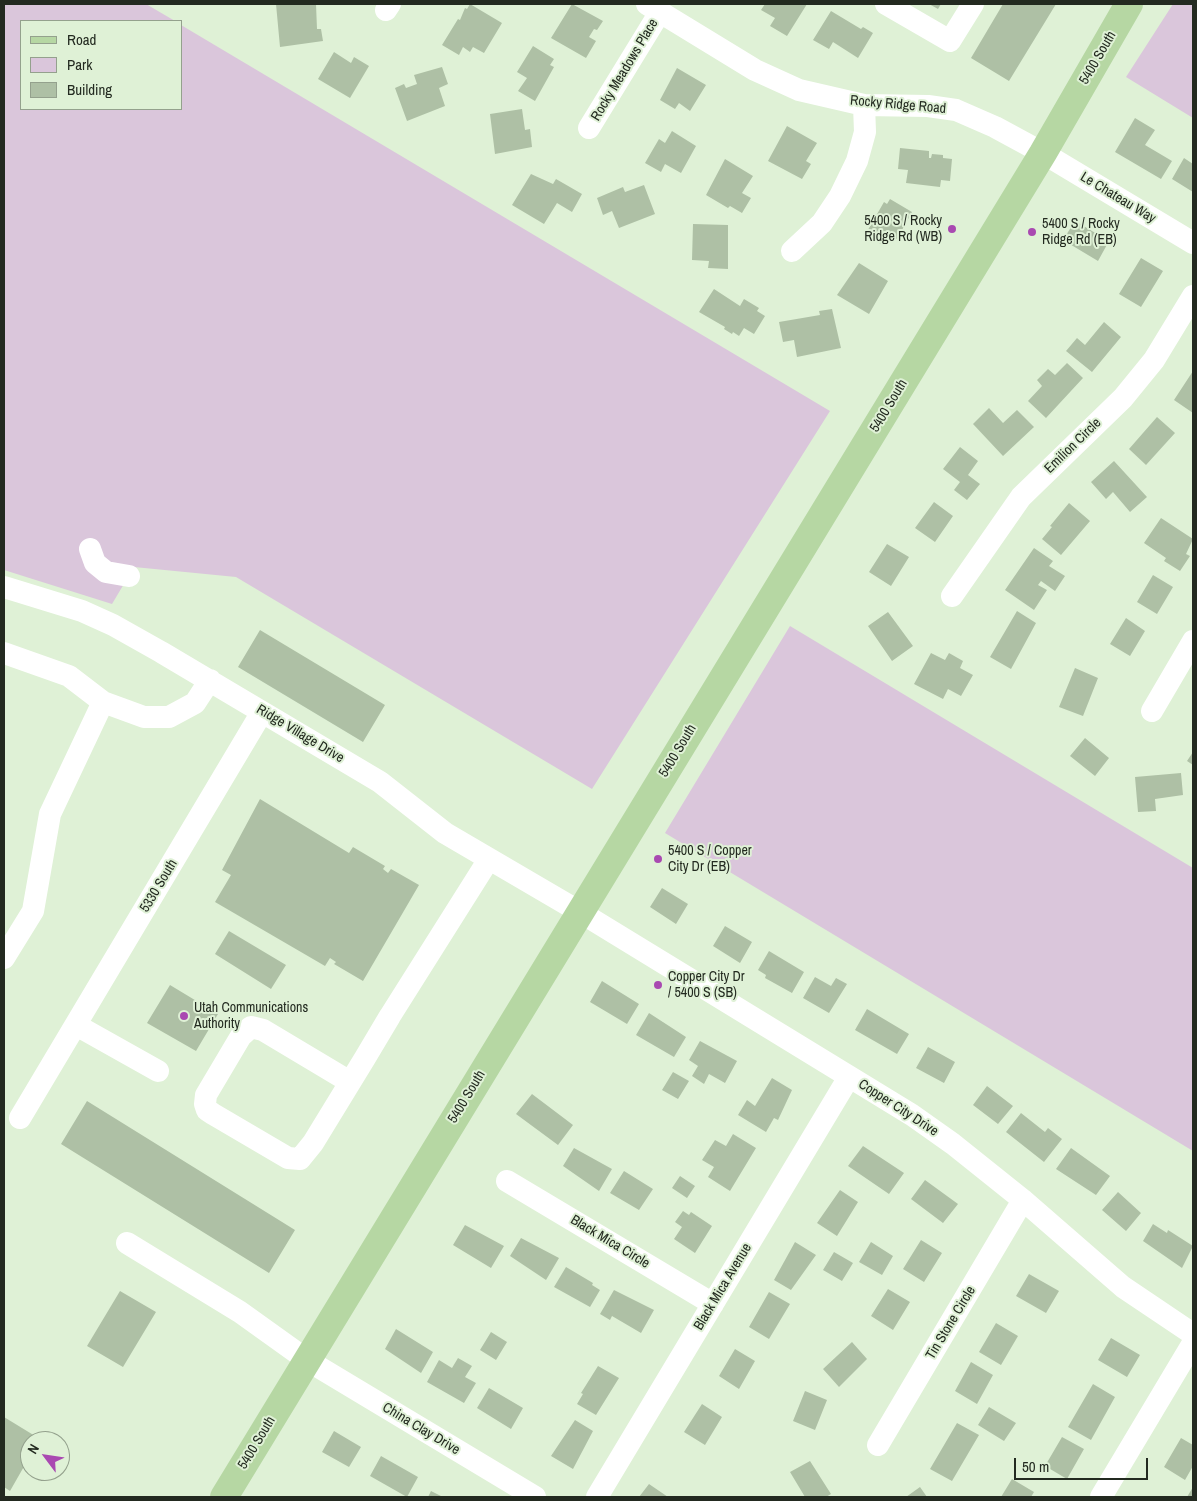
<!DOCTYPE html>
<html>
<head>
<meta charset="utf-8">
<style>
	body { margin:0 }
	#map { position:relative; width:1197px; height:1501px; overflow:hidden; background:#dff1d6; font-family:"Archivo Narrow",sans-serif }
	canvas { display:block }
	.frame { position:absolute; inset:0; border:5px solid #232a20; pointer-events:none }
	.legend { position:absolute; left:20px; top:20px; width:162px; height:90px; box-sizing:border-box; background:#dff1d6; border:1px solid #94a18d; margin:0; padding:6px 9px; list-style:none; font-size:15px; color:#232a20 }
	.legend li { display:flex; align-items:center; gap:10px; height:25px }
	.legend b { width:25px; border:1px solid #94a18d }
	.north { position:absolute; left:20px; top:1431px; width:50px; height:50px; box-sizing:border-box; background:#dff1d6; border:1px solid #94a18d; border-radius:50%; rotate:301deg; font-size:14px; font-weight:700; line-height:20px; text-align:center; color:#232a20 }
	.north::after { content:''; display:block; margin:auto; width:18px; height:22px; background:#a949b1; clip-path:polygon(50% 0,100% 100%,50% 72%,0 100%) }
	.scale { position:absolute; left:1014px; top:1458px; width:134px; height:22px; box-sizing:border-box; border:2px solid #232a20; border-top:0; padding-left:6px; font-size:15px; line-height:18px; white-space:nowrap; color:#232a20; -webkit-text-stroke:4px #dff1d6; paint-order:stroke }
</style>
</head>
<body>
<div id="map">
<canvas width="1197" height="1501"></canvas>
<div class="frame"></div>
<ul class="legend">
<li><b style="height:6px;background:#b6d7a3"></b>Road</li>
<li><b style="height:14px;background:#dac6db"></b>Park</li>
<li><b style="height:14px;background:#aec0a5"></b>Building</li>
</ul>
<div class="north">N</div>
<div class="scale">50 m</div>
</div>
<script>
const ctx = document.querySelector('canvas').getContext('2d');
ctx.lineJoin = 'round';
function fillPath(path, color) { ctx.fillStyle = color; ctx.fill(path, 'evenodd'); }
const shape = rows => new Path2D(rows.map(r => 'M' + r).join(''));
function stroke(path, color, width, dash) { ctx.strokeStyle = color; ctx.lineWidth = width; ctx.lineCap = dash ? 'butt' : 'round'; ctx.setLineDash(dash || []); ctx.stroke(path); }
function label(font, color, halo, rows, align = 'center') {
  ctx.font = font + ' "Archivo Narrow",sans-serif'; ctx.lineWidth = 4; ctx.setLineDash([]); ctx.textBaseline = 'middle'; ctx.strokeStyle = halo; ctx.fillStyle = color; for (const [text, x, y, turn = 0] of rows) {
    ctx.save(); ctx.translate(x, y); ctx.rotate((+turn || 0) * Math.PI / 180); ctx.textAlign = isNaN(turn) ? turn : align; if (halo) ctx.strokeText(text, 0, 0); ctx.fillText(text, 0, 0); ctx.restore();
  }
}
fillPath(shape([
	[4,4,146,4,175,21,21,21,21,109,181,109,181,25,830,411,592,789,236,577,134,567,112,604,4,570],
	[1173,4,1193,4,1193,118,1126,77],
	[790,626,1193,868,1193,1151,665,833]
]), '#dac6db');
fillPath(shape([
	[276,4,316,4,317,29,321,29,323,41,280,47],
	[470,4,502,23,484,53,473,47,470,52,463,47,459,55,442,45,458,19,460,20,465,8,467,9],
	[572,4,603,21,597,30,594,29,589,37,596,41,586,58,551,38],
	[765,4,807,4,787,36,770,26,775,18,761,10],
	[929,4,941,4,938,9],
	[1003,4,1056,4,1009,81,971,58],
	[831,11,861,29,863,27,873,33,858,58,833,42,829,49,813,40],
	[533,46,554,59,550,65,554,67,535,101,518,91,527,78,517,72],
	[334,52,351,63,354,57,369,66,350,98,318,79],
	[442,67,448,84,439,88,445,106,407,121,395,88,404,84,406,88,417,84,414,75],
	[677,68,706,85,690,111,679,103,675,109,660,100],
	[522,109,525,130,530,129,532,147,495,154,490,114],
	[1135,118,1155,130,1145,145,1172,161,1161,179,1115,152],
	[787,126,817,143,806,161,811,164,802,179,768,161],
	[672,131,696,146,681,173,665,164,661,172,645,163,659,139,665,143],
	[900,148,929,151,929,158,931,158,932,154,943,155,943,158,952,159,950,181,941,180,940,187,906,183,908,170,898,169],
	[1184,158,1193,164,1193,192,1172,179],
	[725,159,753,176,742,193,751,198,742,213,730,206,728,208,706,195],
	[531,174,553,184,556,179,582,194,572,212,557,203,544,224,512,205],
	[644,185,655,214,619,228,612,211,603,215,597,198,623,187,625,192],
	[890,199,912,212,897,239,887,234,881,244,865,235,884,202,887,204],
	[1075,221,1109,241,1098,261,1063,240],
	[693,224,728,225,728,269,708,268,709,261,692,260],
	[1141,258,1163,271,1141,307,1119,294],
	[859,263,888,281,869,314,837,295],
	[714,289,740,306,744,299,759,308,757,311,765,316,754,334,744,328,739,336,733,332,732,334,724,329,725,327,699,312],
	[832,309,841,348,797,357,794,340,783,342,779,322,820,315,819,311],
	[1104,322,1121,337,1092,372,1066,351,1077,338,1085,345],
	[1067,363,1083,378,1046,418,1028,401,1042,386,1037,380,1048,369,1055,375],
	[1193,371,1193,413,1174,400],
	[989,408,1003,423,1017,410,1034,427,1003,456,973,424],
	[1157,417,1175,433,1146,465,1129,449],
	[960,447,978,461,968,475,980,484,967,500,954,490,960,482,943,469],
	[1114,461,1147,497,1130,512,1113,492,1106,499,1091,482],
	[934,502,953,516,935,542,915,528],
	[1069,503,1090,521,1061,555,1042,539,1052,527,1050,526],
	[1161,518,1193,539,1186,554,1190,556,1180,571,1164,561,1166,558,1144,543],
	[887,544,909,557,891,586,869,572],
	[1034,548,1053,561,1049,566,1065,576,1055,591,1041,581,1038,585,1047,590,1034,610,1005,590],
	[1153,575,1173,587,1157,614,1137,602],
	[1017,611,1036,623,1011,669,990,657],
	[888,612,913,646,892,661,868,626],
	[1126,618,1145,631,1130,656,1110,644],
	[260,630,385,705,363,742,238,667],
	[931,653,945,660,949,653,963,661,960,668,973,675,961,696,948,689,943,699,914,684],
	[1075,668,1098,678,1083,716,1059,707],
	[1085,738,1109,758,1095,776,1070,756],
	[1193,752,1193,765,1187,761],
	[1181,773,1183,795,1155,799,1156,811,1138,812,1135,777],
	[260,799,349,853,353,847,385,866,383,869,388,873,391,869,419,885,363,981,334,964,336,962,330,958,325,966,215,902,231,875,222,870],
	[662,888,688,904,676,924,650,907],
	[725,926,752,942,740,963,713,946],
	[229,931,286,965,271,989,215,954],
	[769,951,804,972,792,993,765,978,766,975,758,970],
	[815,977,831,986,836,978,847,984,829,1013,803,998],
	[602,981,639,1004,627,1024,590,1002],
	[170,985,218,1014,196,1051,147,1023],
	[867,1009,909,1034,897,1054,855,1030],
	[649,1013,686,1037,674,1057,636,1035],
	[700,1041,737,1061,725,1083,709,1074,704,1084,692,1076,698,1066,689,1060],
	[928,1047,955,1062,944,1083,916,1068],
	[673,1072,689,1081,678,1099,662,1090],
	[772,1078,792,1090,778,1120,774,1118,766,1132,738,1115,747,1100,755,1106],
	[987,1086,1013,1106,998,1124,973,1105],
	[532,1094,573,1125,558,1145,516,1114],
	[87,1101,295,1230,269,1273,61,1144],
	[1021,1113,1045,1132,1048,1128,1062,1139,1044,1162,1006,1132],
	[733,1134,756,1148,730,1191,708,1177,714,1167,702,1160,715,1140,726,1146],
	[863,1146,904,1173,889,1194,848,1166],
	[574,1148,612,1169,599,1191,563,1166],
	[1071,1148,1110,1176,1096,1195,1056,1169],
	[624,1171,653,1189,639,1210,610,1193],
	[680,1176,695,1186,687,1198,672,1188],
	[925,1180,958,1204,943,1223,911,1199],
	[840,1190,858,1202,837,1236,817,1223],
	[1118,1192,1141,1213,1126,1231,1102,1210],
	[683,1211,689,1215,691,1212,712,1226,695,1253,674,1239,682,1227,675,1222],
	[1153,1224,1167,1233,1168,1230,1193,1246,1182,1268,1143,1241],
	[465,1225,504,1246,491,1268,453,1245],
	[521,1238,559,1258,546,1280,510,1256],
	[921,1240,942,1253,924,1282,903,1269],
	[795,1242,816,1255,791,1290,774,1280],
	[871,1242,893,1256,882,1275,859,1262],
	[834,1252,853,1263,842,1281,823,1270],
	[566,1267,593,1283,592,1285,600,1290,590,1307,554,1287],
	[1029,1274,1059,1291,1046,1313,1016,1296],
	[888,1289,910,1302,893,1330,871,1316],
	[614,1290,654,1310,641,1333,612,1316,610,1320,600,1314],
	[120,1291,156,1312,123,1367,87,1346],
	[769,1292,790,1304,769,1339,749,1327],
	[996,1323,1018,1336,1001,1365,979,1352],
	[396,1329,433,1352,421,1373,385,1349],
	[491,1332,507,1342,496,1360,480,1350],
	[1111,1338,1140,1355,1127,1377,1098,1360],
	[852,1342,867,1359,839,1387,823,1369],
	[735,1349,755,1361,739,1389,719,1376],
	[458,1358,472,1366,465,1377,476,1383,464,1403,427,1382,439,1360,452,1368],
	[971,1362,993,1375,977,1404,955,1391],
	[598,1366,619,1378,596,1415,577,1404,583,1394,581,1393],
	[1093,1384,1115,1397,1091,1440,1068,1427],
	[489,1388,523,1408,511,1429,477,1408],
	[805,1391,827,1400,815,1430,793,1421],
	[702,1404,722,1417,705,1445,684,1432],
	[989,1407,1016,1423,1004,1441,978,1425],
	[4,1417,40,1439,39,1441,30,1441,30,1456,10,1491,4,1487],
	[575,1420,593,1431,573,1469,551,1456],
	[957,1423,979,1435,952,1481,930,1469],
	[334,1431,361,1447,349,1467,322,1452],
	[1062,1437,1084,1449,1067,1479,1045,1466],
	[1181,1438,1193,1445,1193,1466,1185,1480,1164,1467],
	[381,1456,418,1477,407,1497,370,1476],
	[810,1461,831,1494,826,1497,805,1497,790,1472],
	[1012,1479,1034,1492,1031,1497,1001,1497],
	[649,1484,668,1497,639,1497],
	[920,1487,927,1497,906,1497],
	[1193,1487,1193,1497,1187,1497],
	[431,1491,443,1497,428,1497]
]), '#aec0a5');
stroke(shape([
	[647,4,755,70,799,90,864,105,928,106,956,110,995,127,1043,153,1193,243],
	[886,4,950,41,973,4],
	[386,10,390,4],
	[589,128,660,12],
	[792,251,822,223,840,196,857,161,865,132,864,105],
	[90,549,95,563,106,572,129,576],
	[4,587,82,611,113,625,161,652,380,782,445,833,580,912,912,1115,953,1144,1023,1200,1123,1287,1193,1334],
	[952,596,1021,497,1123,398,1154,360,1193,296],
	[4,653,69,676,103,702,50,814,33,911,4,958],
	[103,702,144,717,169,717,195,703,210,680],
	[1152,711,1193,641],
	[76,1025,158,1071],
	[350,1082,263,1030,251,1027,241,1036,206,1095,205,1104,207,1110,213,1114,288,1158,300,1159,313,1143,365,1058,390,1016,489,859],
	[20,1118,262,712],
	[507,1181,713,1304],
	[127,1243,240,1312,307,1360,535,1497],
	[878,1445,1023,1200],
	[597,1497,849,1077],
	[1101,1497,1193,1343]
]), '#fff', 22);
stroke(shape([
	[224,1497,1043,153,1129,4]
]), '#b6d7a3', 28);
for (const [x, y, r, color] of [
	[952,229,5,"#a949b1"],
	[1032,232,5,"#a949b1"],
	[658,859,5,"#a949b1"],
	[658,985,5,"#a949b1"],
	[184,1016,5,"#a949b1"]
]) { const dot = new Path2D(); dot.arc(x, y, r, 0, 2 * Math.PI); ctx.fillStyle = color; ctx.fill(dot); stroke(dot, '#dff1d6', 2); }
label('14px', '#232a20', '#dff1d6', [
	["5400 South",1098,58,-60],
	["Rocky Meadows Place",625,70,-59],
	["Rocky Ridge Road",898,105,5],
	["Le Chateau Way",1118,198,31],
	["5400 South",889,406,-59],
	["Emilion Circle",1073,446,-44],
	["Ridge Village Drive",300,734,31],
	["5400 South",678,751,-59],
	["5330 South",159,886,-59],
	["5400 South",467,1097,-59],
	["Copper City Drive",898,1108,33],
	["Black Mica Circle",610,1242,31],
	["Black Mica Avenue",723,1287,-59],
	["Tin Stone Circle",951,1323,-59],
	["China Clay Drive",421,1429,31],
	["5400 South",257,1443,-59]
]);
label('14px', '#232a20', '#dff1d6', [
	["5400 S / Rocky",942,221,"right"],
	["Ridge Rd (WB)",942,237,"right"],
	["5400 S / Rocky",1042,224],
	["Ridge Rd (EB)",1042,240],
	["5400 S / Copper",668,851],
	["City Dr (EB)",668,867],
	["Copper City Dr",668,977],
	["/ 5400 S (SB)",668,993],
	["Utah Communications",194,1008],
	["Authority",194,1024]
], 'left');
</script>
</body>
</html>
